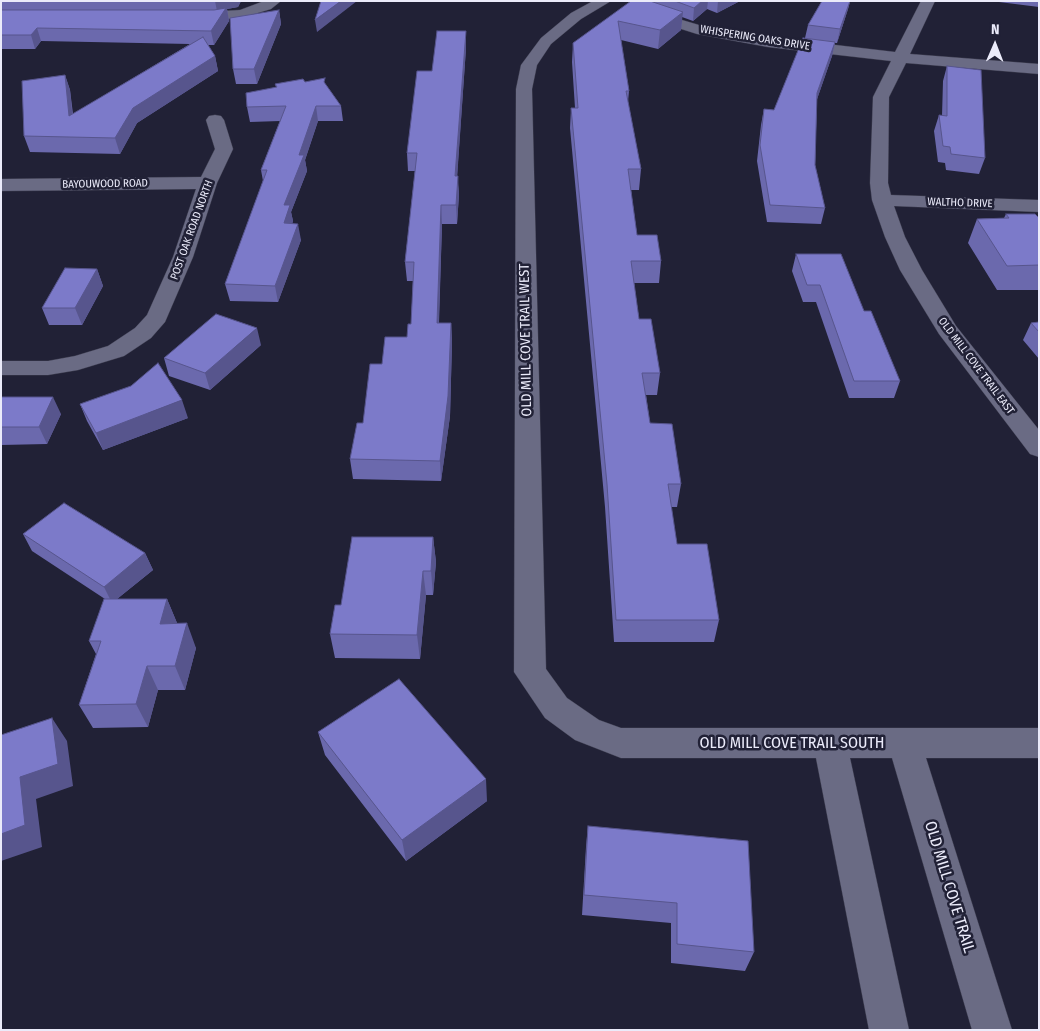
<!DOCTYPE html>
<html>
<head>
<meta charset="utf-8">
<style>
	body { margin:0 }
	#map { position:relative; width:1040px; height:1031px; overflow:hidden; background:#212136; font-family:"Fira Sans Condensed",sans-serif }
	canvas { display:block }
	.frame { position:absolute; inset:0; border:2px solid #ebebfa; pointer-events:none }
	.north { position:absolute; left:970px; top:20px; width:50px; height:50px; -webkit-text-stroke:4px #212136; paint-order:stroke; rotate:1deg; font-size:14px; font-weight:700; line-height:20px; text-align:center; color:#ebebfa }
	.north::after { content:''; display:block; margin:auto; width:18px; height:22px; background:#ebebfa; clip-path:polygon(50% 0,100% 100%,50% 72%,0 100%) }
</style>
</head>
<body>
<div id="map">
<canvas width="1040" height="1031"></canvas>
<div class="frame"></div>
<div class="north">N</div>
</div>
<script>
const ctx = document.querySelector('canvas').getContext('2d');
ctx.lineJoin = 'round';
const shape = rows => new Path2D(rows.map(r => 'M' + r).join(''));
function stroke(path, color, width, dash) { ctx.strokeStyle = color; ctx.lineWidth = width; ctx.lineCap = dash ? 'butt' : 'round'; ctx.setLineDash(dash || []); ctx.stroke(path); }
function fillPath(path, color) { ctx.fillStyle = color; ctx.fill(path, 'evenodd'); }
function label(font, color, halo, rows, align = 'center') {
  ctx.font = font + ' "Fira Sans Condensed",sans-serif'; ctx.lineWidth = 5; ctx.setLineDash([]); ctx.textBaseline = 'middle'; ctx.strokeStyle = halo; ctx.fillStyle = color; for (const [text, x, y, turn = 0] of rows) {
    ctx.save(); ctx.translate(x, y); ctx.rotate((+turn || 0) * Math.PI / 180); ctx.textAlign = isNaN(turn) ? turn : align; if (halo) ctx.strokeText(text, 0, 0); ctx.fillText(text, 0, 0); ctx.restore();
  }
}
const minor = shape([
	[264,1,281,1,271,9,241,18,191,21,184,17,191,13,240,10,264,1],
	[593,1,611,1,581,19,551,44,537,65,532,89,546,669,567,698,599,720,621,728,1039,728,1039,758,926,758,1012,1030,972,1030,892,758,850,758,909,1030,869,1030,816,758,621,758,575,740,545,718,514,672,516,89,521,65,541,38,571,13,593,1],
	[921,1,935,1,910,54,1039,64,1039,74,906,63,889,97,888,183,891,195,1039,200,1039,212,894,206,905,237,922,270,956,326,1039,430,1039,457,1030,454,939,334,900,270,885,237,872,200,870,183,873,97,891,61,768,47,697,34,640,16,638,13,645,9,699,25,768,37,895,52,921,1],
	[215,115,221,116,224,120,233,149,217,183,193,257,165,322,151,338,124,356,78,370,48,375,1,375,1,361,48,361,75,356,108,346,135,328,147,315,173,257,196,189,1,191,1,179,201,177,215,149,206,120,209,116,215,115]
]);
stroke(minor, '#3c3c4e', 1);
fillPath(minor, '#6a6b84');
fillPath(shape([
	[1,1,241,1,238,7,227,9,229,21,214,45,208,45,215,56,218,71,137,123,120,154,30,152,24,136,65,75,70,90,73,114,190,44,41,41,35,49,1,49],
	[653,1,740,1,717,13,707,9,693,21,682,17,681,30,658,49,621,40,629,91,628,102,641,169,639,190,631,190,637,235,661,261,659,283,634,283,639,319,660,373,657,395,646,395,650,423,681,484,677,507,671,507,677,544,719,620,714,642,614,642,605,507,570,128,571,108,575,108,572,62,573,43,653,2],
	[822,1,850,1,848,9,837,43,835,43,832,56,817,99,815,165,825,208,821,224,767,222,757,161,761,125,764,109,774,110,805,38,808,25],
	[999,1,1039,1,1039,7,999,2],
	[279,10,281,24,257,84,236,84,233,69],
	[466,31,466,48,457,176,459,194,457,224,442,224,439,323,451,323,452,342,450,416,441,481,353,479,350,459,363,423,382,364,407,337,411,324,413,281,407,281,405,262,415,171,408,171,407,153,432,71],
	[947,66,985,158,979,174,946,170,945,163,938,162,934,131,939,115,942,116,943,81],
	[305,82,326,85,341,106,343,121,318,121,305,160,307,171,291,212,293,221,292,224,301,240,278,302,230,301,225,284,263,181,261,170,280,121,250,122,247,107,276,87,275,84],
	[1006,214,1039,218,1039,290,997,290,968,243,977,219,1004,218],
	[796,254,900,381,894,398,849,398,816,302,803,302,792,271],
	[97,269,103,286,82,325,49,325,42,308],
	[1039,322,1039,359,1023,340,1031,323],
	[261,345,210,390,169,376,164,358],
	[1,397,61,414,47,444,1,445],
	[80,404,188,418,103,450,87,421],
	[23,534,145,553,153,570,117,599,167,599,177,623,196,648,185,690,158,690,148,727,93,728,79,705,96,654,89,641,105,599,32,551],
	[433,537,436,562,433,595,426,595,420,659,335,658,330,634,341,605],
	[318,732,487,801,406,861,325,755],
	[588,826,754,952,745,971,671,963,671,923,582,915,586,847]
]), '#6b69ad');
fillPath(shape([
	[215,1,241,1,238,7,227,9,229,21,214,45,211,31,217,11],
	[341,1,357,1,317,32,315,20],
	[702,1,708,1,707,9,693,21,694,8],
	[718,1,740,1,717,13],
	[850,1,848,9,837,43,840,29],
	[279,10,281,24,257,84,254,69],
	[683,12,681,30,658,49,660,30],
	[37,28,41,41,35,49,31,35],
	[466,31,466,48,456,194,455,176],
	[835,42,832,56,814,108,817,93],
	[215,56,218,71,137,123,120,154,115,138,133,108],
	[65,75,70,90,74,131,69,116],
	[316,106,318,121,305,160,307,171,291,212,293,221,287,240,284,223,284,205,299,155],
	[458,176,459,194,457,224,456,205],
	[441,205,442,224,438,343,437,323],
	[298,224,301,240,278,302,275,286],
	[97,269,103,286,82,325,75,308],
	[451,323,452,342,450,416,441,481,440,461],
	[257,328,261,345,210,390,205,373],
	[53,397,61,414,47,444,39,427],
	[182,400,188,418,103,450,96,433],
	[433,537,436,562,433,595,431,571],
	[145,553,153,570,112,603,104,587],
	[423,571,426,595,420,659,417,635],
	[167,599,177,623,170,648,160,624],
	[187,623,196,648,185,690,175,666],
	[147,666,158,690,148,727,136,704],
	[52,718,67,741,73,786,36,799,42,847,1,861,1,834,20,777],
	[486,779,487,801,406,861,402,840]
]), '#57558d');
const building = shape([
	[321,1,341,1,315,20,321,1],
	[631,1,650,1,683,12,660,30,618,21,629,91,626,91,641,169,628,169,637,235,657,235,661,261,631,261,639,319,651,319,660,373,642,373,650,423,672,424,681,484,668,484,677,544,707,544,719,620,616,620,607,484,571,108,578,108,573,43,631,1],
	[675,1,702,1,694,8,675,1],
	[822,1,850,1,840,29,808,25,822,1],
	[226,8,211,31,37,28,31,35,1,35,1,10,214,10,226,8],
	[279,10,254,69,233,69,230,18,279,10],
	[437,31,466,31,455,176,458,176,456,205,441,205,437,323,451,323,448,396,440,461,350,459,357,423,363,423,370,364,382,364,385,337,407,337,408,324,411,324,414,262,405,262,417,153,407,153,417,71,432,71,437,31],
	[203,37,215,56,133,108,115,138,24,136,22,81,65,75,69,116,203,37],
	[803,38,835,42,817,93,815,165,825,208,770,205,760,145,764,109,774,110,803,38],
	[947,66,981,70,985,158,951,154,950,147,943,146,939,115,947,116,947,66],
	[325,78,324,82,341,106,316,106,299,155,304,155,284,205,290,205,284,223,298,224,275,286,225,284,267,170,261,170,286,106,247,107,246,93,277,87,275,84,303,79,305,82,325,78],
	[1006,214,1035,214,1039,218,1039,265,1007,266,977,219,1009,218,1006,214],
	[796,254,841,254,864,311,871,311,900,381,854,381,820,285,807,285,796,254],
	[65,268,97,269,75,308,42,308,65,268],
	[216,314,257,328,205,373,164,358,216,314],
	[1039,322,1039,332,1031,323,1039,322],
	[158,363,182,400,96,433,80,404,131,386,158,363],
	[1,397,53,397,39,427,1,427,1,397],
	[64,503,145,553,104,587,23,534,64,503],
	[352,537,433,537,431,571,423,571,417,635,330,634,335,605,341,605,352,537],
	[104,599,167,599,160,624,187,623,175,666,147,666,136,704,79,705,101,641,89,641,104,599],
	[399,679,486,779,402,840,318,732,399,679],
	[52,718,58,764,20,777,25,825,1,834,1,735,52,718],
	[588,826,748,841,754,952,677,944,677,903,584,895,588,826]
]);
fillPath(building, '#7c7ac9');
stroke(building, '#57558d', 1);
label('11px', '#ebebfa', '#212136', [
	["WHISPERING OAKS DRIVE",755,38,9],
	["BAYOUWOOD ROAD",105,184,-1],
	["WALTHO DRIVE",960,203,2],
	["POST OAK ROAD NORTH",192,230,-70],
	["OLD MILL COVE TRAIL EAST",976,366,53]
]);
label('14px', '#ebebfa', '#212136', [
	["OLD MILL COVE TRAIL WEST",526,340,-91]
]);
label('16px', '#ebebfa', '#212136', [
	["OLD MILL COVE TRAIL SOUTH",792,744],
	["OLD MILL COVE TRAIL",949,887,73]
]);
</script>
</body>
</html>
